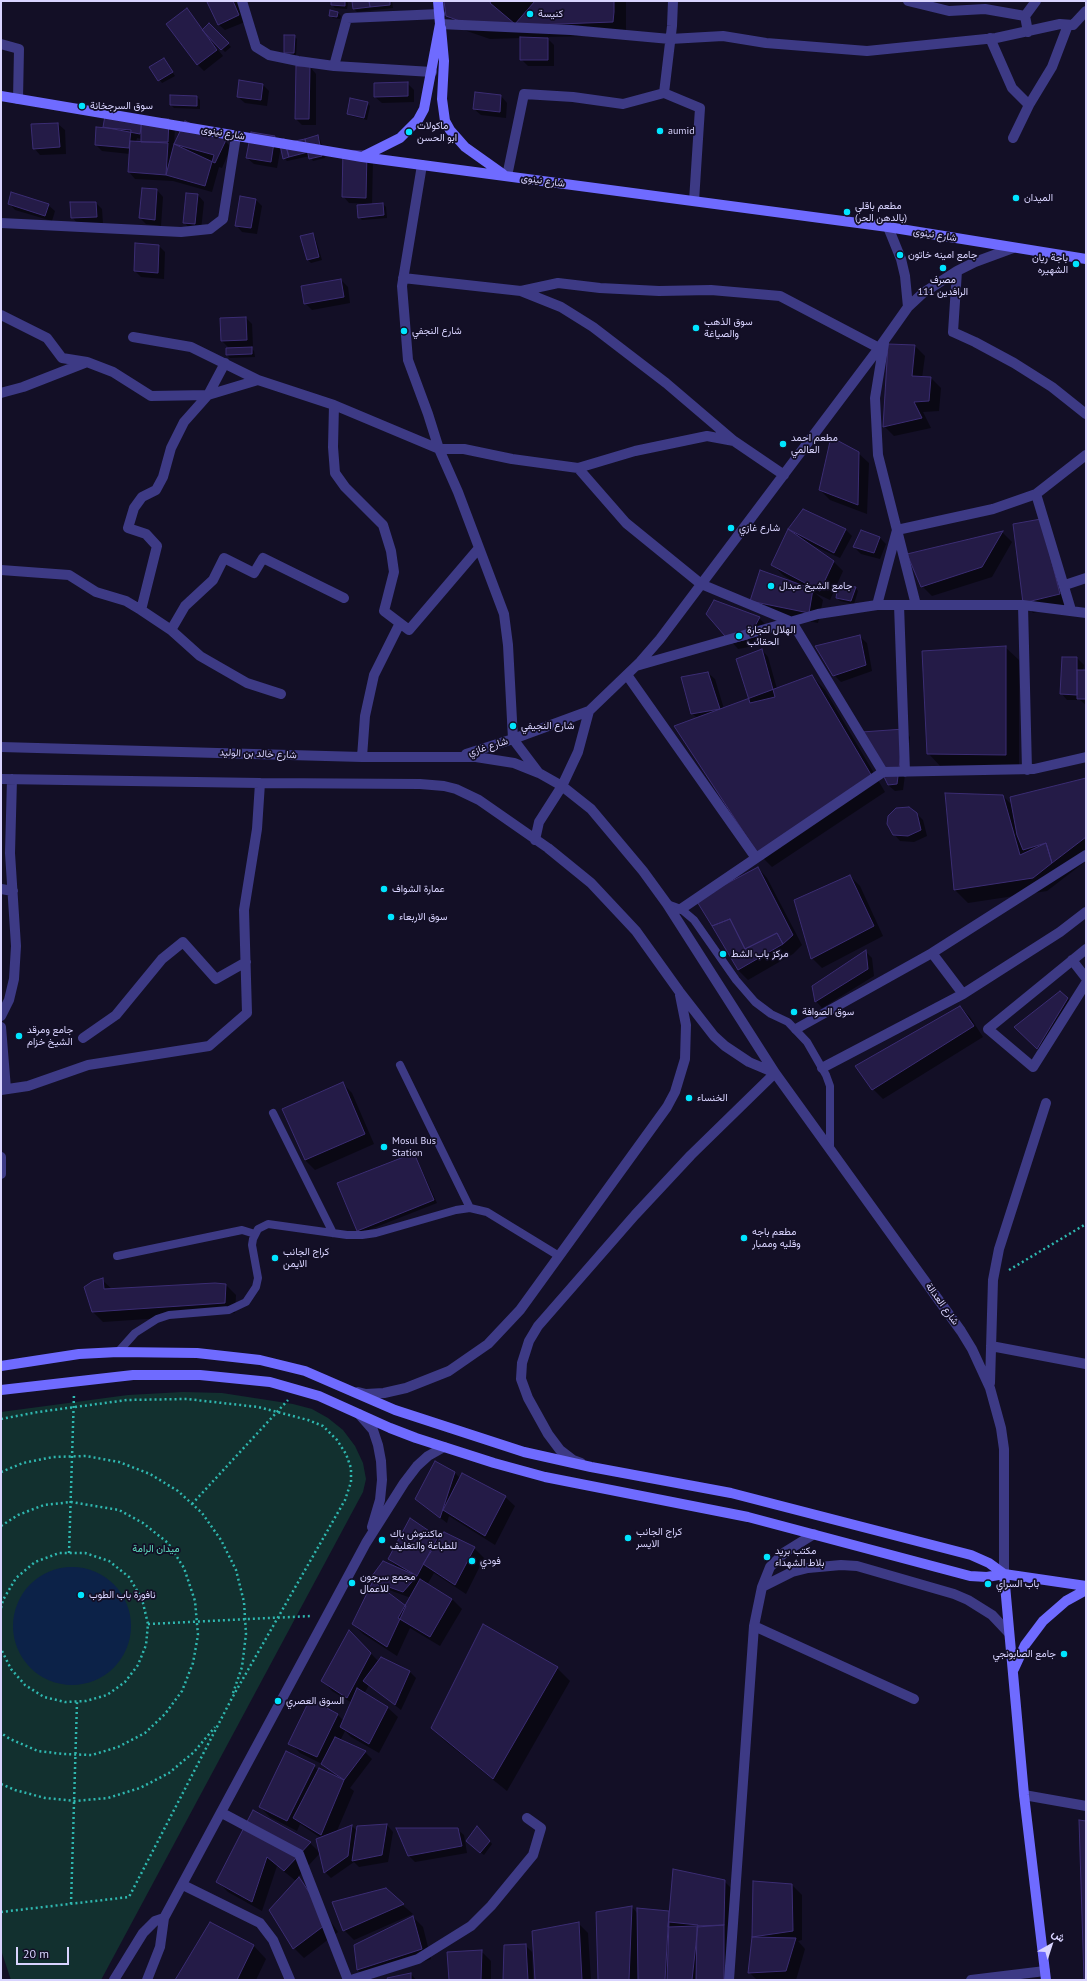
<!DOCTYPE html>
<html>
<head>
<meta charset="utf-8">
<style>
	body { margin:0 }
	#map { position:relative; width:1087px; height:1981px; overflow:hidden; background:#130f26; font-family:"PT Sans",Vazirmatn,sans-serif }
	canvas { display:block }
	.frame { position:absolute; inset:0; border:2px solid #d9d4ff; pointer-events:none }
	.north { position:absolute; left:1031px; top:1925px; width:40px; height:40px; -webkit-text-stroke:3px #130f26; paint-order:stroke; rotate:39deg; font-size:11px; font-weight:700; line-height:16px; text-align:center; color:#d9d4ff }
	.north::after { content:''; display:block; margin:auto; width:14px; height:18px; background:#d9d4ff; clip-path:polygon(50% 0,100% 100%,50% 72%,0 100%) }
	.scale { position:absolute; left:16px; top:1947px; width:53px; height:18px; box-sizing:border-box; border:2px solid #d9d4ff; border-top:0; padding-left:5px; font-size:12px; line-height:14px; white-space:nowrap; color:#d9d4ff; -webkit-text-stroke:3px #130f26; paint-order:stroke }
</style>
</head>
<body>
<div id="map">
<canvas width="1087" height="1981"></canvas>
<div class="frame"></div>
<div class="north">ش</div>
<div class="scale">20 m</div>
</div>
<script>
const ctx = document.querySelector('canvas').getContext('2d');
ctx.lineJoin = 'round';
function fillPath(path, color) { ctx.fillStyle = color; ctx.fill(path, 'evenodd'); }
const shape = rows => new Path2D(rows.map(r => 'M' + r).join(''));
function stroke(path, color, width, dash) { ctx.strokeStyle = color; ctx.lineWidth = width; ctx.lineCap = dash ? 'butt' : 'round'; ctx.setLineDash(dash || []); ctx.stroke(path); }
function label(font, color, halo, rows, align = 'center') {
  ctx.font = font + ' "PT Sans",Vazirmatn,sans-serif'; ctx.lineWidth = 3.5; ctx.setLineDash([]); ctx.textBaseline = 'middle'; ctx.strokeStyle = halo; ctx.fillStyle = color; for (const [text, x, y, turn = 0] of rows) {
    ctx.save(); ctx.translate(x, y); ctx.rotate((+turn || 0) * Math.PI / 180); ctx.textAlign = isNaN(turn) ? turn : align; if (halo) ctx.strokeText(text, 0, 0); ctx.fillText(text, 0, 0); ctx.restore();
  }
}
fillPath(shape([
	[183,1392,222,1393,293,1404,312,1409,328,1418,343,1430,355,1446,363,1463,366,1479,363,1492,101,1980,11,1980,1,1950,1,1412,128,1395]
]), '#12302f');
fillPath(shape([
	'13 1626a59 59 0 1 1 118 0a59 59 0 1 1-118 0Z'
]), '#0c2248');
fillPath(shape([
	[212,1,236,1,245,22,225,30,218,24],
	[332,1,346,1,348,3,347,9,335,8,332,5],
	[361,1,392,1,393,8,357,12,354,9],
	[445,1,626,1,626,35,546,37,554,45,554,66,528,66,521,59,521,38,490,39,461,29,447,16],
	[186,10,203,30,209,24,231,47,225,52,209,36,208,37,223,56,204,71,197,64],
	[338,13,341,16,340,19,333,18,330,15],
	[294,36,297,39,296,56,288,55,285,52],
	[164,59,175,76,162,83,151,67],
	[310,67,316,74,316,125,302,125,296,119],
	[407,83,414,90,414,102,382,103,375,97],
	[262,84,269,91,267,106,245,103,238,97],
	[501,96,507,103,506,118,481,115,474,109],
	[197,97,200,100,200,109,174,108,171,105],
	[367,103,370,106,367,120,351,116,348,113],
	[107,111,175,126,174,147,225,141,231,147,222,168,219,167,212,192,173,181,135,179,129,172,130,154,102,151,96,145,104,128],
	[137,138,142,139,142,143,136,142],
	[58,124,65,130,66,154,40,155,34,148,33,125],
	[252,133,275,137,279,141,287,143,317,136,320,139,325,158,313,161,310,156,287,161,284,158,281,146,277,168,254,164,247,158],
	[344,151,373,158,372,205,383,204,386,207,387,218,362,220,359,217,372,204,349,203,343,196],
	[157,190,163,197,161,226,146,224,140,218],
	[198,195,204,202,201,230,190,229,184,222],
	[256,200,262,206,257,234,242,232,236,225],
	[9,203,48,205,55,211,52,221,15,210],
	[96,203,102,209,103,224,78,224,72,217],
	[312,234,315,237,322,260,311,263,308,260],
	[159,246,165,252,164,279,141,277,135,271],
	[341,280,348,287,350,303,312,310,305,303],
	[246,318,252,324,253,347,250,347,254,351,255,357,230,358,227,355,240,349,240,347,228,347,222,341],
	[915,346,925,356,922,378,931,378,941,388,939,411,923,412,931,428,894,436,884,426],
	[858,453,869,463,867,514,830,500,820,490],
	[1041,520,1069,604,1033,613,1024,603],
	[789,529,845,529,852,536,840,558,803,541,833,561,843,571,830,600,815,593,823,600,818,623,761,611,751,601,800,586,783,575,773,565],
	[1002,532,1012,542,992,577,932,596,922,586],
	[880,538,886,544,880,559,861,554,854,547],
	[856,588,858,591,854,604,840,601,837,598],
	[759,618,765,624,754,646,738,649,732,642],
	[860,637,867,643,872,671,841,682,834,675],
	[1005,647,1019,660,1019,768,941,767,928,753],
	[762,650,768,657,777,689,812,676,825,690,885,792,772,867,759,854,697,718,692,713,708,673,715,679,724,709,750,699],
	[1063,658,1077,658,1084,665,1083,671,1086,671,1086,705,1080,700,1067,700,1061,693],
	[904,730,910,737,903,790,895,791,888,785],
	[1086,779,1086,861,1047,891,968,903,955,890,1003,796,1013,806],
	[917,814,923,820,927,836,914,842,900,841,894,834],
	[758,868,767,878,802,945,793,954,748,980,738,970,698,900],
	[850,876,860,886,883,936,822,968,812,958],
	[866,952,872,958,874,976,822,1008,816,1001,814,986],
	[1068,998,1074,1005,1044,1055,1015,1027],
	[960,1007,970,1017,983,1037,883,1099,873,1089],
	[342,1083,352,1093,374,1144,315,1170,305,1160],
	[413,1154,416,1157,437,1203,361,1233,358,1230],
	[102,1280,113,1290,226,1285,236,1295,235,1313,103,1322,93,1312],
	[436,1463,455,1473,460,1478,505,1497,515,1506,495,1545,449,1516,447,1523,416,1499],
	[437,1538,440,1541,474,1548,484,1558,466,1594,434,1573,427,1585,452,1599,462,1609,440,1646,410,1628,397,1656,363,1634,353,1624,373,1583,370,1580,399,1569,389,1559],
	[381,1587,411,1598,406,1607],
	[349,1631,379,1662,381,1658,410,1672,416,1678,401,1710,369,1685,364,1694,388,1708,398,1717,379,1753,351,1737,345,1731,340,1741,365,1752,372,1759,350,1788,354,1791,336,1833,352,1826,357,1831,358,1827,387,1825,393,1832,388,1862,359,1867,354,1862,331,1878,325,1872,321,1838,300,1824,297,1831,270,1817,260,1807,314,1766,319,1771,337,1776,322,1764,300,1753,290,1743,311,1700,338,1715,344,1721,352,1703,332,1691,323,1681],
	[557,1668,570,1681,507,1791,445,1741,432,1728],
	[253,1812,310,1843,320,1853,298,1877,308,1888,338,1932,304,1958,294,1948,296,1881,277,1866,262,1911,228,1892,218,1882],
	[457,1829,464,1835,467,1853,415,1862,409,1856],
	[480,1830,492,1844,484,1855,470,1844],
	[724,1881,734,1891,734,1980,599,1980,597,1913,632,1907,638,1914,638,1909,670,1912],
	[792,1885,802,1895,802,1940,798,1941,805,1949,796,1980,757,1980,749,1972,753,1937],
	[385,1890,413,1914,354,1940,344,1930],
	[413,1917,423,1927,431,1959,368,1980,358,1970,355,1945],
	[578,1923,588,1933,591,1980,536,1980],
	[253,1945,266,1959,256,1980,176,1980],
	[525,1945,532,1952,533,1980,504,1980],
	[481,1951,491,1961,491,1980,450,1980],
	[411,1974,416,1980,389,1980]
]), '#0007');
const building = shape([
	[210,1,233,1,239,15,218,25,207,2,210,1],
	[331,1,345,1,345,6,331,5,331,1],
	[352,1,369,1,370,7,353,9,352,1],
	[369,1,390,1,390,5,370,7,369,1],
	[444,1,614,1,614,12,613,22,476,27,446,16,444,1],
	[491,1,535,1,515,24,490,3,491,1],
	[187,8,217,50,197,65,166,24,187,8],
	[330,10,338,12,337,17,329,16,330,10],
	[209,23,229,43,221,50,202,30,209,23],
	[284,35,295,35,294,53,284,53,284,35],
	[520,37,548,38,548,60,520,60,520,37],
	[164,58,173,72,158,81,149,67,164,58],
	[296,66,310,66,309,119,295,119,296,66],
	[239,80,263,84,261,100,237,97,239,80],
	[408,82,408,96,374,97,374,83,408,82],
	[475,92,501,95,500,112,473,109,475,92],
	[170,95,197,96,197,106,170,105,170,95],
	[350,98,368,102,364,118,347,114,350,98],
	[106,110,143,116,140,134,103,127,106,110],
	[141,118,169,119,168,142,141,142,141,118],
	[185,121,226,140,215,163,174,144,185,121],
	[58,123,60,147,33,149,31,124,58,123],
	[96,127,131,130,129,148,95,145,96,127],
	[251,132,275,136,271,162,246,158,251,132],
	[318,135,322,156,309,159,305,139,318,135],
	[284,139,289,157,283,159,279,140,284,139],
	[305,139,308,152,289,157,285,143,305,139],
	[130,141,168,143,166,175,128,172,130,141],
	[174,144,214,155,205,186,166,175,174,144],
	[343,150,367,151,366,198,342,197,343,150],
	[142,188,157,189,155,220,139,218,142,188],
	[11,192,49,204,45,216,8,204,11,192],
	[186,193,198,194,195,224,183,223,186,193],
	[240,196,256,199,251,228,235,226,240,196],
	[70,202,96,202,97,217,71,218,70,202],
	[383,203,384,215,358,218,357,205,383,203],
	[313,233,319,257,307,260,300,236,313,233],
	[135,243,159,245,158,273,134,271,135,243],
	[341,279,344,297,304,304,301,286,341,279],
	[246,317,247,340,221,341,220,318,246,317],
	[888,344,915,345,912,376,931,377,929,401,914,402,922,418,883,427,888,344],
	[252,347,252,354,226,355,226,348,252,347],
	[831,437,859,452,858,505,819,490,831,437],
	[803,509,846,529,834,553,788,529,803,509],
	[1041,519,1060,594,1023,603,1013,524,1041,519],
	[788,529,834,561,820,591,771,565,788,529],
	[861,530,880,537,874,553,853,547,861,530],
	[1003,531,982,567,921,587,907,554,1003,531],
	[760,570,813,589,809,613,750,601,760,570],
	[838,585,856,587,851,601,836,598,838,585],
	[714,600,760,617,748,639,731,643,706,614,714,600],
	[860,635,866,665,833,676,815,646,860,635],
	[1006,646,1006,755,927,754,922,651,1006,646],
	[762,649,775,697,750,703,736,659,762,649],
	[1062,657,1077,657,1077,695,1060,694,1062,657],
	[1077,670,1086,670,1086,699,1077,699,1077,670],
	[708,672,720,709,691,714,681,677,708,672],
	[812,675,873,778,758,854,674,726,812,675],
	[904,729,897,784,888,785,862,732,904,729],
	[1086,778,1086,837,1052,863,1046,843,1023,850,1017,835,1010,797,1086,778],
	[945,793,1003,795,1020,855,1046,843,1052,863,1033,878,954,890,945,793],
	[909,807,917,813,921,830,908,836,893,835,887,824,888,816,896,808,909,807],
	[758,867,793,935,783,944,777,933,745,949,730,919,712,926,696,900,758,867],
	[850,875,874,926,811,959,794,900,850,875],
	[730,919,745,949,777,933,783,944,738,970,712,926,730,919],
	[866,950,868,969,815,1002,812,986,866,950],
	[1060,991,1068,998,1037,1049,1014,1027,1060,991],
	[960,1006,974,1026,872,1090,855,1066,960,1006],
	[343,1082,365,1134,305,1160,282,1109,343,1082],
	[414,1153,434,1200,357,1231,337,1183,414,1153],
	[103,1278,104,1289,215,1283,226,1284,225,1303,92,1312,84,1287,93,1281,103,1278],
	[435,1461,455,1472,440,1518,415,1499,435,1461],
	[462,1473,506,1496,485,1536,443,1510,462,1473],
	[410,1518,438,1537,417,1576,388,1559,410,1518],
	[444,1532,475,1547,455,1585,423,1564,444,1532],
	[383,1561,417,1576,403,1592,369,1580,383,1561],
	[420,1579,452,1599,430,1637,398,1618,420,1579],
	[373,1581,406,1606,387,1647,352,1624,373,1581],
	[483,1624,558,1667,493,1779,431,1728,483,1624],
	[349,1630,371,1653,347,1698,321,1681,349,1630],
	[381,1657,410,1671,395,1705,363,1681,381,1657],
	[357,1688,388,1707,369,1744,340,1727,357,1688],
	[310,1699,338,1714,317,1757,288,1744,310,1699],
	[335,1737,366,1751,344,1780,321,1764,335,1737],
	[286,1751,315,1765,287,1821,259,1807,286,1751],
	[319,1768,344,1780,321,1835,293,1818,319,1768],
	[253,1810,311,1842,284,1871,267,1857,252,1902,216,1882,253,1810],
	[1079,1820,1086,1821,1086,1980,1084,1980,1079,1820],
	[387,1824,382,1855,352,1861,357,1826,387,1824],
	[352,1825,348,1856,324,1873,316,1839,352,1825],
	[477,1826,490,1841,480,1853,466,1841,477,1826],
	[396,1828,458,1828,462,1846,408,1856,396,1828],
	[673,1869,725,1880,724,1925,668,1927,673,1869],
	[299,1877,329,1922,293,1949,269,1910,299,1877],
	[753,1881,792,1884,793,1931,752,1937,753,1881],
	[386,1888,404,1904,343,1931,332,1902,386,1888],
	[632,1906,629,1980,598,1980,596,1912,632,1906],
	[637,1908,669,1911,665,1980,638,1980,637,1908],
	[413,1916,422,1949,357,1970,354,1945,413,1916],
	[210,1922,254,1945,237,1980,175,1980,210,1922],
	[579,1922,582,1980,535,1980,532,1931,579,1922],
	[669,1922,698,1925,692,1980,667,1980,669,1922],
	[724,1925,724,1980,696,1980,697,1927,724,1925],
	[752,1937,796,1938,786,1971,748,1973,752,1937],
	[526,1944,528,1980,503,1980,504,1945,526,1944],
	[482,1950,481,1980,449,1980,447,1952,482,1950],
	[411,1973,411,1980,388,1980,387,1978,411,1973]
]);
fillPath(building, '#241b47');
stroke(building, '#3b2d73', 1);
stroke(shape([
	[1009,1270,1086,1224],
	[1,1419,38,1412,127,1400,187,1399,258,1407,308,1420,323,1426,337,1440,346,1454,351,1468,351,1482,345,1500,232,1698,129,1897,1,1912],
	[1,1472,23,1463,53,1457,86,1456,119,1462,150,1474,178,1491,202,1513,221,1540,236,1570,244,1602,246,1634,242,1667,233,1693],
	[192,1504,288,1400],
	[1,1526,18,1515,44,1505,71,1502,119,1510,143,1523,168,1543,184,1568,195,1601,198,1635,193,1663,182,1691,165,1714,145,1733,118,1747,92,1755,63,1754,38,1751,10,1739,1,1733],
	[69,1553,74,1394],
	[1,1608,3,1600,16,1578,35,1562,59,1553,85,1553,109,1561,129,1577,142,1599,148,1624,146,1645,138,1665,125,1682,107,1695,86,1701,65,1702,44,1697,25,1685,11,1669,1,1649],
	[148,1624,311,1616],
	[1,1784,15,1790,45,1798,75,1801,108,1798,140,1788,169,1773,194,1752,215,1727],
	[71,1904,77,1702]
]), '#2fb8b0', 2.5, [2, 3]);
stroke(shape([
	[667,904,681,909,694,920,736,980,755,1002,771,1014,788,1022,807,1042,826,1075,830,1086,830,1148],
	[400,1065,470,1208],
	[273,1113,333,1233],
	[117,1256,242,1230,255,1234],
	[118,1352,135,1333,157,1319,169,1315,229,1310,246,1302,256,1287,258,1278,252,1245,253,1239,258,1229,268,1224,347,1235,362,1235,376,1233,456,1210,470,1208,487,1212,559,1256]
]), '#3d3a85', 8);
stroke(shape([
	[242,1,256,47,269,55,298,61,334,66,432,72],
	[673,1,672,26,664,93,700,108,694,201],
	[908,1,949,11,985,9,1025,16],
	[440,24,571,30,670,39,723,36,766,43,867,51,996,38,1060,24,1073,25,1086,11],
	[1028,32,1025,16,1036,1],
	[990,38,1012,88,1029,105],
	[1,44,19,49,18,99],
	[334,66,347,18,440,14],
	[1013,138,1029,105,1052,67,1068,25],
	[422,165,402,286,408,360,428,414,439,449,458,492,504,614,508,645,513,739,538,772],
	[507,176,524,94,573,97,623,104,664,93],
	[1,223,181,232,210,229,223,219,236,136],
	[888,227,901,259,905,276,908,307],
	[957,271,953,332,975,342,1014,363,1052,387,1086,414],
	[403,278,521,291,561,307,593,327,666,383,734,441],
	[521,291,558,283,600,288,659,291,711,290,780,296,879,348],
	[1,315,47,338,62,358,87,362,23,387,1,393],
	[884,343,875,398,878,455,916,605],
	[87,362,113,372,151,396,208,395,258,380,191,347,133,337],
	[225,363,208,395,184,422,171,448,163,477,156,490,142,497,134,508,128,528,146,534,157,546,141,610,171,630,200,656,247,683,281,694],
	[258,380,334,405,439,449,464,449,512,459,578,468,626,523,701,584,792,622,883,772],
	[334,405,333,447,335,473,345,487,383,525,391,551,394,572,384,611,409,630,479,548],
	[578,468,635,451,707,436,734,441,784,475],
	[1036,494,1071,610],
	[1,570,69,575,96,592,126,601,141,610],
	[1065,585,1086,578],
	[877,605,897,530,993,509,1036,494,1086,455],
	[899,605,905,772],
	[1023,605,1027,770],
	[171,630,185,606,213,580,224,558,254,573,263,558,344,598],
	[636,666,818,614,877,605,1023,605,1086,613],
	[627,675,756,858],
	[1,747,362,757,476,757,514,763,539,773,562,786,591,809,643,871,667,904,775,1073,961,1331,972,1349,990,1388,1001,1428,1004,1449,1004,1574],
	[466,754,513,739,589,711,640,662,660,639,879,348,908,307,923,293,957,271,975,262,1013,248],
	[362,757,365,716,374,675,400,623],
	[1,779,260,783,420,784,444,786,456,789,479,800,548,848,591,883,636,931,679,991,714,1036,725,1046,749,1062,775,1073],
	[535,840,539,822,562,786,578,752,589,711],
	[1,889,13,891],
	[681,909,883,772,1034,769,1086,757],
	[1086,949,988,1029,1033,1067,1086,983],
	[932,953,963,994],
	[1072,960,1086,978],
	[1,1016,9,1000,14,979,16,946,10,853,12,779],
	[1,1027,6,1089],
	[796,1029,932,953,1086,855],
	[83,1038,116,1015,162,959,183,942,216,979,246,962],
	[822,1068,963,994,1060,932,1086,912],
	[1,1090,28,1086,88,1065,209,1046,247,1013,244,910,257,829,260,783],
	[1,1157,1,1174],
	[991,1346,1086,1364],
	[990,1383,993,1280,999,1249,1046,1103],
	[358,1392,366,1394,384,1393,406,1388,449,1371,488,1344,520,1310,667,1107,675,1092,685,1059,686,1025,680,995],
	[359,1414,373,1430,378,1445,381,1461,382,1480,380,1500,372,1527],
	[581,1463,573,1460,560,1450,548,1434,528,1398,521,1379,522,1363,529,1341,538,1326,635,1215,691,1155,775,1073],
	[762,1587,792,1572,808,1568,841,1565,857,1566,954,1594,968,1600,992,1615,1009,1633],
	[754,1626,914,1699],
	[1024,1795,1086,1806],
	[222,1813,299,1854,348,1980],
	[183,1885,260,1923,273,1940,290,1980],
	[114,1980,143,1933,155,1921,164,1918],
	[147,1980,160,1947,164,1918,366,1543,404,1483,417,1466,428,1456,444,1447],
	[351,1980,418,1959,471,1926,491,1906,533,1855,541,1828,527,1818],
	[729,1980,754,1626,762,1587,770,1567,785,1552,814,1534],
	[971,1980,1045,1971]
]), '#3d3a85', 10);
stroke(shape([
	[441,28,444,61,442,99,445,121,450,130,465,147,503,174],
	[1,96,362,157,888,227,1086,259],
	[362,157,400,138,418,120,424,109,440,24,438,1],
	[1,1366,79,1354,118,1352,197,1353,260,1360,305,1371,395,1410,524,1452,591,1467,731,1493,971,1555,989,1563,1004,1574,1024,1795,1046,1980],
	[1,1390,133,1375,200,1375,270,1382,319,1396,390,1428,416,1438,494,1463,545,1477,748,1517,970,1576,987,1577,1004,1574,1086,1586],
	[1014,1669,1025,1645,1043,1621,1066,1601,1086,1590]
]), '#6f6bff', 10);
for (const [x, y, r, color] of [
	[530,14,4,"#00e5ff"],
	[82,106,4,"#00e5ff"],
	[660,131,4,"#00e5ff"],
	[409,132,4,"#00e5ff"],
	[1016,198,4,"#00e5ff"],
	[847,212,4,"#00e5ff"],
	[900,255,4,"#00e5ff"],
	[1076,264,4,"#00e5ff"],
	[943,268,4,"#00e5ff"],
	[696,328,4,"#00e5ff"],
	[404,331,4,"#00e5ff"],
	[783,444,4,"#00e5ff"],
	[731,528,4,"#00e5ff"],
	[771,586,4,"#00e5ff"],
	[739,636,4,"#00e5ff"],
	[513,726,4,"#00e5ff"],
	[384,889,4,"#00e5ff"],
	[391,917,4,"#00e5ff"],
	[723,954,4,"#00e5ff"],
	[794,1012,4,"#00e5ff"],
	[19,1036,4,"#00e5ff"],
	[689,1098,4,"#00e5ff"],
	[384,1147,4,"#00e5ff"],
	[744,1238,4,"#00e5ff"],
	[275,1258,4,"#00e5ff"],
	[628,1538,4,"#00e5ff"],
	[382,1540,4,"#00e5ff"],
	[767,1557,4,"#00e5ff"],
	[472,1561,4,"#00e5ff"],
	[352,1583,4,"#00e5ff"],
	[988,1584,4,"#00e5ff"],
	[81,1595,4,"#00e5ff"],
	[1064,1654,4,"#00e5ff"],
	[278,1701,4,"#00e5ff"]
]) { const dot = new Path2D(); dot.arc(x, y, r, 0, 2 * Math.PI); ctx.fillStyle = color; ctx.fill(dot); stroke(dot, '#130f26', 1.5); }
label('10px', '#d9d4ff', '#130f26', [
	["كنيسة",538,14],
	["سوق السرجخانة",90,106],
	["ماكولات",417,126],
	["ابو الحسن",417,138],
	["aumid",668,131],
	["الميدان",1024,198],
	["مطعم باقلي",855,206],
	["(بالدهن الحر)",855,218],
	["جامع امينه خاتون",908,255],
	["باجة ريان",1068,258,"right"],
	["الشهيره",1068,270,"right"],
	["مصرف",943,280,"center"],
	["الرافدين 111",943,292,"center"],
	["سوق الذهب",704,322],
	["والصياغة",704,334],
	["شارع النجفي",412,331],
	["مطعم احمد",791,438],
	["العالمي",791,450],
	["شارع غازي",739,528],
	["جامع الشيخ عبدال",779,586],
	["الهلال لتجارة",747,630],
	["الحقائب",747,642],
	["شارع النجيفي",521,726],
	["عمارة الشواف",392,889],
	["سوق الاربعاء",399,917],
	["مركز باب الشط",731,954],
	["سوق الصوافة",802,1012],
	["جامع ومرقد",27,1030],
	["الشيخ خزام",27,1042],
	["الخنساء",697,1098],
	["Mosul Bus",392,1141],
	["Station",392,1153],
	["مطعم باجه",752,1232],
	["وقليه وممبار",752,1244],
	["كراج الجانب",283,1252],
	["الايمن",283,1264],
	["كراج الجانب",636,1532],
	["الايسر",636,1544],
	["ماكنتوش باك",390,1534],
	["للطباعة والتغليف",390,1546],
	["مكتب بريد",775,1551],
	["بلاط الشهداء",775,1563],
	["فودي",480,1561],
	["مجمع سرجون",360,1577],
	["للاعمال",360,1589],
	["باب السراي",996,1584],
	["نافورة باب الطوب",89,1595],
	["جامع الصابونجي",1056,1654,"right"],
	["السوق العصري",286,1701]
], 'left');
label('10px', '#d9d4ff', '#130f26', [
	["شارع نينوى",223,133,10],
	["شارع نينوى",543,181,8],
	["شارع نينوى",935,235,9],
	["شارع غازي",488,747,-17],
	["شارع خالد بن الوليد",258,754,2],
	["شارع العدالة",942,1304,54]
]);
label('10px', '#5fe0c0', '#130f26', [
	["ميدان الرامة",156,1549]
]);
</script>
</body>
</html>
